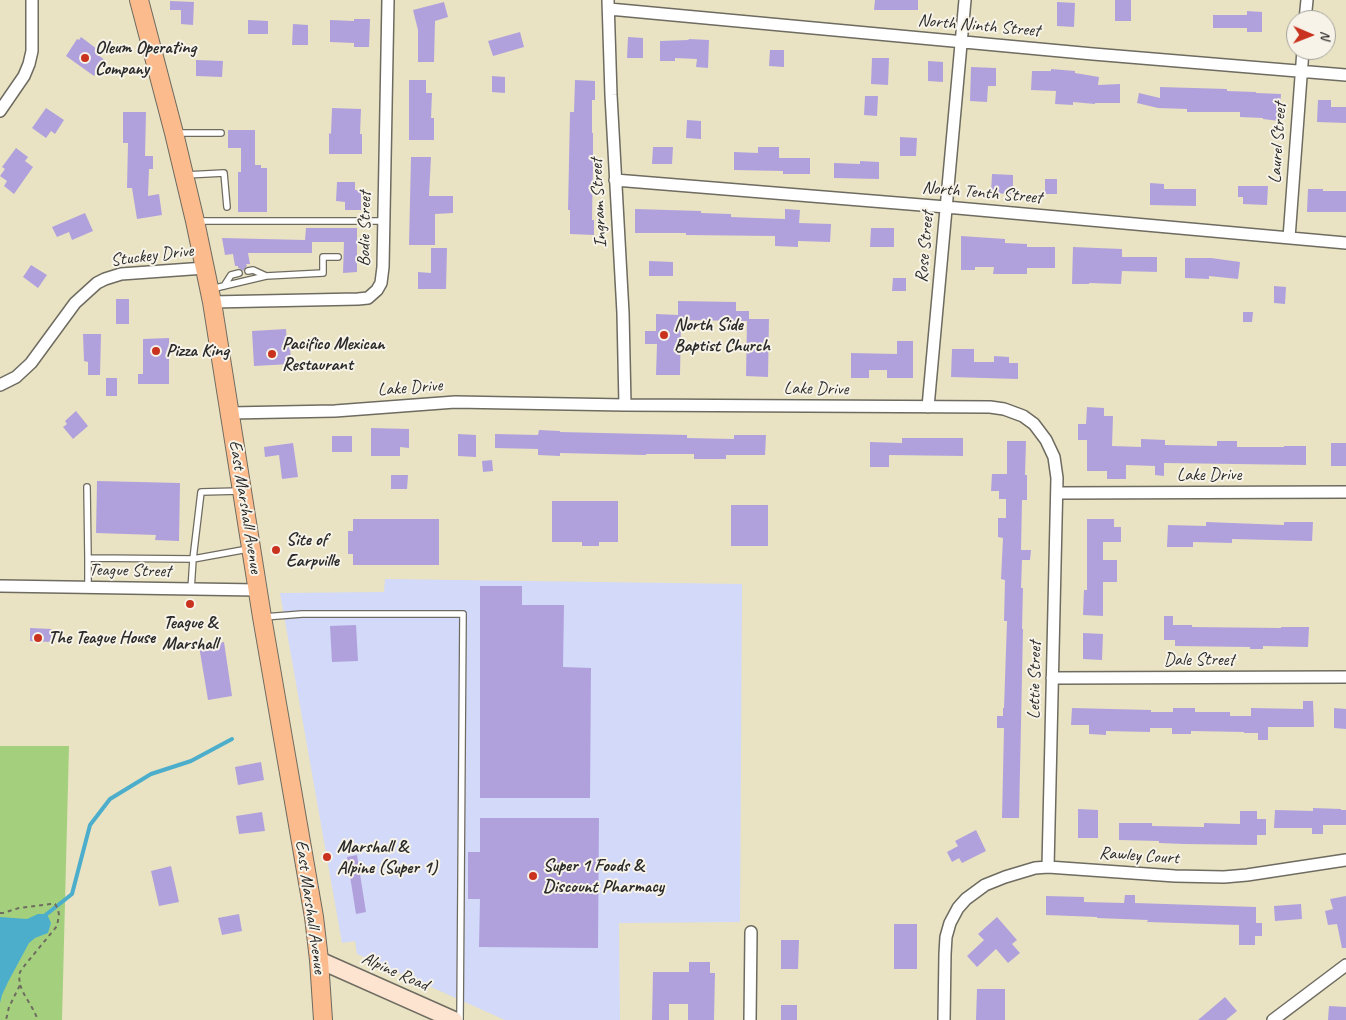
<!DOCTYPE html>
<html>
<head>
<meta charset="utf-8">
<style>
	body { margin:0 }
	#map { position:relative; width:1346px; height:1020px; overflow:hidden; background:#e9e3c3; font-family:Caveat,sans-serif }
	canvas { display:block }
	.north { position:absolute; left:1286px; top:10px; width:50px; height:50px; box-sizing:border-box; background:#f7f3e8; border:1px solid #a5a39c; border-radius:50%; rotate:91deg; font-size:14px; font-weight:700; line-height:20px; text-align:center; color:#2b2b2b }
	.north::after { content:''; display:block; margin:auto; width:18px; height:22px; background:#c8321e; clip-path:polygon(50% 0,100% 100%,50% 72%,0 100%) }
</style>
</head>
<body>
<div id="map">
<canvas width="1346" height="1020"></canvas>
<div class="north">N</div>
</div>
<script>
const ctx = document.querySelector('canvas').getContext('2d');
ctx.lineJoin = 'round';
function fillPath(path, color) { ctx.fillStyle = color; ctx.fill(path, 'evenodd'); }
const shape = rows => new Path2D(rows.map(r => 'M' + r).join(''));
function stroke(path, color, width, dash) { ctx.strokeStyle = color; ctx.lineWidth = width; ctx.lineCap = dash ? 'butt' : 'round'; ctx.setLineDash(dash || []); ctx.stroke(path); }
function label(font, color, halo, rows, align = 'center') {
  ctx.font = font + ' Caveat,sans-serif'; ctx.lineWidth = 4; ctx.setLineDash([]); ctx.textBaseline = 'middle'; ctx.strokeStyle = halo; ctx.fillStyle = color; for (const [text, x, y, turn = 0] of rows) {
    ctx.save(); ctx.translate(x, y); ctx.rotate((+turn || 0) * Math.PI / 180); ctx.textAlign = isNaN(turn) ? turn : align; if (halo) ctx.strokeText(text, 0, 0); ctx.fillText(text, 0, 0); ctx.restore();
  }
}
fillPath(shape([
	[385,579,742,584,740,922,619,923,620,1020,505,1020,357,954,355,941,342,943,280,593,384,592]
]), '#d2d9f9');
fillPath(shape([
	[0,746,69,746,62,1020,0,1020]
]), '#a4d07d');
fillPath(shape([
	[38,914,47,914,51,923,48,933,35,938,29,943,8,982,2,995,0,1003,0,917,27,919]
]), '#4daecc');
stroke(shape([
	[43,917,72,894,90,825,110,799,151,774,191,761,232,739]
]), '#4daecc', 4);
fillPath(shape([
	[875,0,918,0,918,10,874,10],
	[1115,0,1131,0,1131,21,1115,21],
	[170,1,194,2,193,25,181,24,181,10,170,10],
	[444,2,448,17,435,21,434,62,418,62,418,30,413,10],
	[1057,2,1075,3,1074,27,1057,26],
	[1247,11,1262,12,1262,32,1247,32,1247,28,1213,28,1213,15,1247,15],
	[354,19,370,19,369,47,354,47,354,43,330,42,330,20,354,21],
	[248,20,268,21,268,34,248,34],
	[293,24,308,25,308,45,292,45],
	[520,32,524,47,493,56,488,41],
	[81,37,97,49,95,53,105,60,94,76,66,56,77,39,79,40],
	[628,37,643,38,643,58,627,58],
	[689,39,709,40,708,68,696,67,697,59,675,58,675,61,660,61,660,41,688,40],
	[770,50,784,50,784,67,769,66],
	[872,58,889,58,888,85,871,84],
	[196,60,223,61,222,77,196,76],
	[928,61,943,62,943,82,928,81],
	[971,67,996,68,996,86,988,86,987,102,970,101],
	[1051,69,1075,71,1075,73,1099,77,1098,85,1120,84,1120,103,1095,103,1095,104,1073,102,1073,105,1055,104,1056,91,1031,90,1032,71,1051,71],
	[492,76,505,77,505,93,492,92],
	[409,80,426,80,426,93,432,93,431,118,434,118,434,140,409,140],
	[575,80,595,81,595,100,592,100,592,133,593,133,593,165,592,220,594,220,594,235,570,234,570,210,568,210,570,112,574,112],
	[1160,87,1227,89,1227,91,1256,92,1256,93,1281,94,1279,121,1263,119,1263,118,1240,117,1240,112,1187,112,1187,109,1158,108,1137,103,1139,93,1160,98],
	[865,96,878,96,877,116,864,115],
	[1318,100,1331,100,1331,107,1346,107,1346,123,1317,122],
	[46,108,64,120,55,134,51,131,46,138,32,128],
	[332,108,361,109,360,134,362,134,362,154,329,154,329,133,331,134],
	[123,112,146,112,145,156,153,156,153,169,149,169,148,196,159,194,162,215,137,219,132,188,127,188,128,143,123,143],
	[687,120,701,121,701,139,686,138],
	[228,130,255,130,255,165,261,165,261,168,267,168,267,212,238,212,238,172,241,172,241,148,228,148],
	[900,137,917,138,916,156,900,156],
	[653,147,673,147,672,164,652,164],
	[758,147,779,147,779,158,810,158,810,174,783,174,783,171,734,170,734,152,758,153],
	[16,148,28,157,25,161,33,167,14,194,4,186,7,181,0,176,5,169,2,167],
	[411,157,431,157,429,196,453,196,453,213,435,214,435,245,409,245],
	[860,161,879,162,879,179,834,178,834,163,860,164],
	[992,174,1013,175,1013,194,991,193],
	[1045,179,1057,179,1057,194,1045,194],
	[337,182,355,182,355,190,361,190,361,210,345,210,345,202,336,201],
	[1150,183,1164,184,1164,189,1196,189,1196,206,1150,205],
	[1238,186,1268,186,1267,205,1243,204,1243,197,1238,197],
	[1308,189,1323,189,1323,191,1346,191,1346,212,1307,212],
	[635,209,701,211,701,213,731,214,731,217,785,219,785,209,800,210,799,223,831,224,830,242,798,241,798,247,775,246,775,236,686,235,686,233,635,233],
	[85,213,93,231,72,240,69,232,57,237,52,227],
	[306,228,357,228,357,272,343,273,344,242,312,242,312,253,248,253,250,264,246,264,247,266,245,268,243,271,241,269,238,268,238,266,235,266,233,254,225,255,222,238,305,240],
	[871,228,894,228,894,247,870,247],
	[961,236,1005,239,1005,243,1027,244,1027,247,1055,247,1055,268,1027,268,1027,274,993,274,994,267,975,267,975,270,961,270],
	[1073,247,1122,249,1122,257,1157,257,1157,272,1122,271,1121,284,1089,283,1089,284,1072,284],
	[431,248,447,248,446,289,418,289,418,272,431,273],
	[1185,258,1211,258,1240,262,1238,279,1209,276,1209,279,1185,278],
	[649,261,673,262,673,276,649,276],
	[31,265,47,275,38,288,23,277],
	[893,278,906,278,906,291,892,291],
	[1274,286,1286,287,1285,304,1274,303],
	[116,299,129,299,129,324,116,324],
	[678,301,736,302,736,311,749,311,749,319,769,319,768,377,746,376,747,321,681,320,680,375,656,375,657,344,645,344,645,331,656,331,656,314,678,315],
	[1243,312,1253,312,1252,322,1243,322],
	[286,329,287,345,290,344,291,364,254,366,252,331],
	[83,334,101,334,100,375,88,375,88,362,84,361],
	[169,338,169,384,138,384,138,374,143,374,143,339],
	[897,341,913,341,913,378,887,378,887,370,869,370,869,378,851,378,851,353,897,354],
	[952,349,974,349,974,362,994,362,994,356,1009,357,1009,363,1018,363,1018,379,951,377],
	[106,378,117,378,117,396,106,396],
	[1087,407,1104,408,1104,416,1113,416,1112,446,1141,447,1141,439,1165,440,1165,445,1217,446,1217,441,1237,441,1237,447,1284,447,1284,446,1306,446,1306,465,1164,463,1164,476,1155,475,1155,466,1126,465,1126,479,1107,479,1107,471,1087,471,1087,440,1078,440,1078,424,1086,424],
	[76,411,88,426,73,439,63,427,67,424,65,421],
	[371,428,409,429,409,448,400,447,400,456,371,456],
	[539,430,560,431,560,432,687,435,687,438,734,439,734,435,766,435,765,455,726,455,726,459,694,459,694,454,646,454,646,455,560,453,560,456,538,455,538,449,495,448,495,434,538,435],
	[458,434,476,435,476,457,458,456],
	[332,436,352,436,352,452,332,452],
	[902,438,963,438,963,456,889,455,889,467,870,467,870,442,902,443],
	[1007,441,1026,441,1025,475,1027,475,1027,500,1022,500,1021,550,1031,550,1030,560,1022,560,1021,588,1023,588,1022,629,1023,629,1019,818,1002,818,1004,728,997,728,997,716,1003,716,1003,708,1004,708,1007,621,1004,621,1005,580,1001,579,1003,538,998,537,998,518,1006,518,1006,499,999,499,999,491,991,491,992,474,1007,474],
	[293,443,298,477,282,479,279,455,265,457,264,447],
	[1331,443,1346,443,1346,466,1331,466],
	[492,460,493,471,483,472,482,461],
	[391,475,408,475,407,489,391,489],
	[97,481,180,483,179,541,155,540,156,535,96,533],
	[552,501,618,501,618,542,599,542,599,546,582,546,582,542,552,542],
	[731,505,768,505,768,546,731,546],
	[353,519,439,519,439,565,353,565,353,554,348,554,348,531,353,531],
	[1087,519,1114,519,1114,527,1121,527,1121,542,1103,542,1103,560,1117,560,1117,582,1103,582,1103,616,1083,615,1084,590,1087,590],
	[1206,522,1284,525,1284,522,1313,522,1312,541,1232,539,1232,543,1193,542,1193,547,1167,547,1168,525,1206,526],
	[480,586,522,586,522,605,564,605,563,667,591,668,590,798,480,798],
	[1164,616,1173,616,1173,625,1192,625,1192,627,1281,628,1281,627,1309,627,1308,647,1263,646,1263,649,1250,649,1250,647,1175,646,1175,640,1164,640],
	[356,625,358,661,332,662,330,626],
	[30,628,52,629,52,642,30,641],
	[1083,633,1103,634,1102,660,1083,659],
	[224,642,232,696,208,700,199,646],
	[1303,701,1313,701,1314,727,1268,727,1268,740,1258,740,1258,733,1244,733,1244,732,1191,731,1191,734,1172,734,1172,728,1150,728,1150,732,1106,731,1106,735,1089,734,1089,725,1071,725,1072,708,1151,710,1151,712,1173,712,1173,708,1195,708,1195,712,1230,712,1230,716,1251,716,1251,708,1303,709],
	[1334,708,1346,709,1346,729,1334,728],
	[261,762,264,780,238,785,235,767],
	[1313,808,1341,809,1341,810,1346,810,1346,825,1323,825,1323,834,1312,834,1312,828,1274,828,1275,810,1313,811],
	[1078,809,1098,810,1098,838,1078,838],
	[1240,811,1257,811,1257,819,1266,819,1266,835,1257,835,1257,845,1184,844,1159,843,1159,841,1119,840,1119,823,1152,823,1152,826,1204,827,1204,823,1240,824],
	[262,812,265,831,239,834,236,816],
	[480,818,599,818,598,948,479,947,480,899,468,899,468,852,480,852],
	[976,830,986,851,962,863,959,858,952,862,947,852,958,846,955,841],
	[357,855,366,912,356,914,347,857],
	[171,866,179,902,159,906,151,871],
	[1125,895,1135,895,1135,903,1256,907,1256,923,1262,923,1262,936,1255,936,1255,945,1239,945,1239,925,1147,922,1148,920,1097,918,1097,917,1046,915,1046,896,1084,897,1084,902,1124,903],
	[1346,896,1346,948,1342,948,1337,924,1328,925,1325,911,1333,909,1330,899],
	[1301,904,1302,919,1275,921,1274,906],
	[239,914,242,931,222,935,218,918],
	[997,917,1017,940,1012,944,1020,953,1008,963,996,949,977,967,967,956,984,940,978,934],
	[894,924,917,924,917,969,894,969],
	[781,940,799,940,798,969,781,969],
	[689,962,710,962,710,973,715,973,714,1020,688,1020,688,1004,669,1004,669,1020,652,1020,653,972,689,972],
	[977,989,1005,989,1005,1020,976,1020],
	[1225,997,1237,1011,1226,1020,1198,1020],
	[781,1005,797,1005,797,1020,781,1020],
	[1329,1006,1346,1007,1346,1020,1328,1020]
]), '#b0a1dd');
const lane = shape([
	[176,133,221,133],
	[186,175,224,173,227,207],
	[198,221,383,221],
	[248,271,253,270,266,276],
	[224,286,231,275,239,273],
	[211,289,266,276,323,273,323,257,338,257],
	[87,487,88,558],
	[88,587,88,558,193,559,248,549],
	[191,590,193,559,201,492,240,491],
	[264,617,302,614,463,614,460,1020]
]);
const street = shape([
	[608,0,611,95,623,313,625,405],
	[609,9,1093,54,1346,75],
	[1305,20,1307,0],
	[0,111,24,76,29,64,32,51,32,0],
	[615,180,946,207,1346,243],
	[1289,238,1303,50],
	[212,302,358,299,368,298,377,290,381,283,383,267,388,0],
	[0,385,16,377,31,363,75,303,97,283,105,279,121,274,205,268],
	[928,407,965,0],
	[230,413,335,411,455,402,625,405,990,407,1004,409,1023,416,1034,424,1046,440,1054,457,1057,478,1048,867],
	[1057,493,1346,492],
	[0,586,258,590],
	[1052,678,1346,677],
	[750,1020,751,932],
	[944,1020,945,954,946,937,950,923,958,908,966,899,985,885,1005,877,1035,868,1048,867,1175,876,1224,877,1247,875,1346,860],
	[1273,1020,1346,965]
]);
const secondary = shape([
	[319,960,454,1020]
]);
const primary = shape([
	[139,0,174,133,195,221,212,302,262,617,314,917,319,960,323,1020]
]);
stroke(lane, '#6e6b60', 8);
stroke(street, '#6e6b60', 14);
stroke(secondary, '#6e6b60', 19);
stroke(primary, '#6e6b60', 20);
stroke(shape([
	[0,913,3,913,19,908,50,904,55,904,58,909,59,915,57,926,25,965,20,972,19,976,20,985,9,1007,6,1020],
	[20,985,24,994,34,1011,38,1020]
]), '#6e6b60', 2, [4, 4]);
stroke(lane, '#fff', 5.5);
stroke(street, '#fff', 11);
stroke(secondary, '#fde4d1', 16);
stroke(primary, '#fbbb8c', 18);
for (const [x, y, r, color] of [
	[85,58,5,"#c8321e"],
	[664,335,5,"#c8321e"],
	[156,351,5,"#c8321e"],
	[272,354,5,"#c8321e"],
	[276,550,5,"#c8321e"],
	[190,604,5,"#c8321e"],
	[38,638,5,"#c8321e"],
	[327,857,5,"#c8321e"],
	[533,876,5,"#c8321e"]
]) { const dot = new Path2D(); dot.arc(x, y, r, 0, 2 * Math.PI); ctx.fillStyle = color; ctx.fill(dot); stroke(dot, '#f7f3e8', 2); }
label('18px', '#2b2b2b', '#f7f3e8', [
	["North Ninth Street",979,26,5],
	["Laurel Street",1278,143,-86],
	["North Tenth Street",982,193,5],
	["Ingram Street",599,203,-93],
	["Bodie Street",365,229,-89],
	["Rose Street",925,247,-85],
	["Stuckey Drive",152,256,-7],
	["Lake Drive",410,388,-4],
	["Lake Drive",816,389,1],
	["Lake Drive",1209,475],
	["East Marshall Avenue",245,507,81],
	["Teague Street",130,571,1],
	["Dale Street",1199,660],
	["Lettie Street",1035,680,-89],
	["Rawley Court",1139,856,4],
	["East Marshall Avenue",310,907,82],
	["Alpine Road",395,972,24]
]);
label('bold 18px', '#2b2b2b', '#f7f3e8', [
	["Oleum Operating",95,48],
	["Company",95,69],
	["North Side",674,325],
	["Baptist Church",674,346],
	["Pacifico Mexican",282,344],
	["Restaurant",282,365],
	["Pizza King",166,351],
	["Site of",286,540],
	["Earpville",286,561],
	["Teague &",190,623,"center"],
	["Marshall",190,644,"center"],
	["The Teague House",48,638],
	["Marshall &",337,847],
	["Alpine (Super 1)",337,868],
	["Super 1 Foods &",543,866],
	["Discount Pharmacy",543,887]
], 'left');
</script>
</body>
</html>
